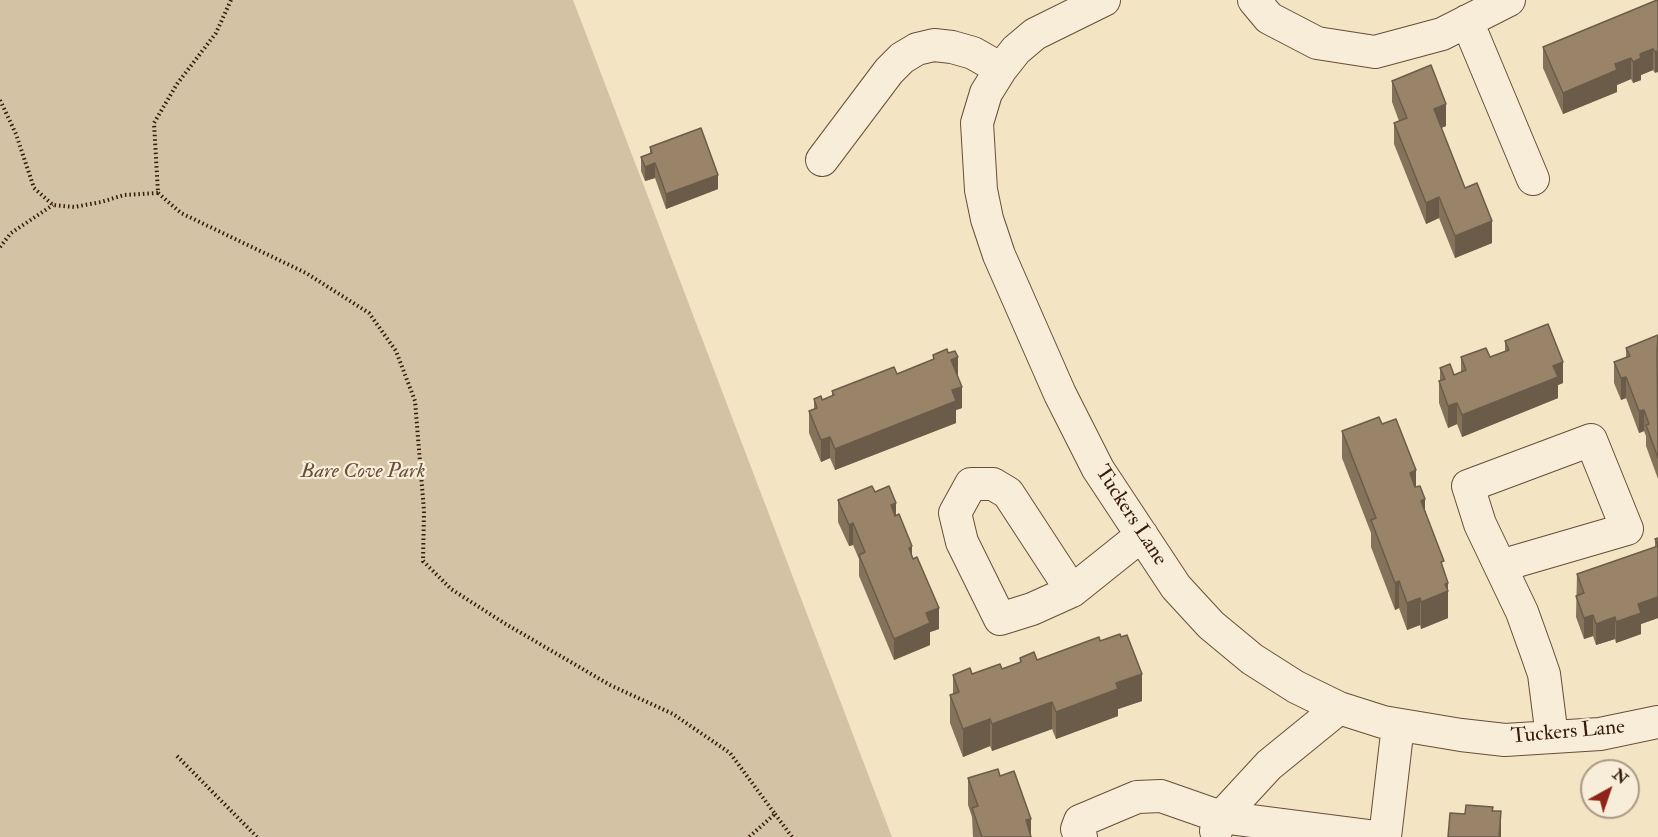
<!DOCTYPE html>
<html>
<head>
<meta charset="utf-8">
<style>
	body { margin:0 }
	#map { position:relative; width:1658px; height:837px; overflow:hidden; background:#f3e4c3; font-family:"IM FELL Double Pica",serif }
	canvas { display:block }
	.north { position:absolute; left:1580px; top:759px; width:60px; height:60px; box-sizing:border-box; background:#f7edd8; border:2px solid #ab9986; border-radius:50%; rotate:40deg; font-size:16px; font-weight:700; line-height:24px; text-align:center; color:#381c0a }
	.north::after { content:''; display:block; margin:auto; width:21px; height:27px; background:#8f2418; clip-path:polygon(50% 0,100% 100%,50% 72%,0 100%) }
</style>
</head>
<body>
<div id="map">
<canvas width="1658" height="837"></canvas>
<div class="north">N</div>
</div>
<script>
const ctx = document.querySelector('canvas').getContext('2d');
ctx.lineJoin = 'round';
function fillPath(path, color) { ctx.fillStyle = color; ctx.fill(path, 'evenodd'); }
const shape = rows => new Path2D(rows.map(r => 'M' + r).join(''));
function stroke(path, color, width, dash) { ctx.strokeStyle = color; ctx.lineWidth = width; ctx.lineCap = dash ? 'butt' : 'round'; ctx.setLineDash(dash || []); ctx.stroke(path); }
function label(font, color, halo, rows, align = 'center') {
  ctx.font = font + ' "IM FELL Double Pica",serif'; ctx.lineWidth = 4.5; ctx.setLineDash([]); ctx.textBaseline = 'middle'; ctx.strokeStyle = halo; ctx.fillStyle = color; for (const [text, x, y, turn = 0] of rows) {
    ctx.save(); ctx.translate(x, y); ctx.rotate((+turn || 0) * Math.PI / 180); ctx.textAlign = isNaN(turn) ? turn : align; if (halo) ctx.strokeText(text, 0, 0); ctx.fillText(text, 0, 0); ctx.restore();
  }
}
fillPath(shape([
	[0,0,573,0,892,837,0,837]
]), '#d3c2a4');
const minor = shape([
	[1104,0,1035,34,1016,50,1001,69,986,93,977,123,981,190,987,219,999,255,1060,394,1098,469,1176,587,1211,625,1252,659,1296,687,1339,708,1383,722,1461,735,1505,740,1600,734,1658,722],
	[1254,0,1269,18,1317,43,1375,52,1442,34,1509,0],
	[1467,21,1533,179],
	[822,160,889,71,902,58,917,49,934,45,952,47,973,53,1001,69],
	[1500,566,1627,529,1591,440,1468,486,1480,524,1522,612,1536,651,1544,674,1552,737],
	[1072,591,1008,493,993,484,971,484,955,513,962,542,1000,619,1032,609,1072,591,1142,535],
	[1216,831,1221,817,1269,765,1339,708],
	[1081,837,1077,829,1080,821,1137,797,1161,796,1221,817,1377,837],
	[1385,837,1398,725]
]);
stroke(minor, '#674e38', 34);
stroke(shape([
	[231,0,216,33,177,84,154,123,158,193,181,213,306,273,369,313,396,351,415,401,424,511,423,561,451,589,504,623,610,685,673,714,730,753,775,814,749,837],
	[0,100,16,134,34,188,53,205,74,207,101,202,124,195,158,193],
	[0,247,11,233,53,205],
	[177,756,257,837],
	[775,814,792,837]
]), '#381c0a', 4, [1.5, 3]);
stroke(minor, '#f7edd8', 32);
fillPath(shape([
	[1657,0,1655,73,1653,70,1641,75,1641,80,1633,83,1631,79,1617,85,1617,92,1563,114,1543,68,1543,47],
	[1392,81,1446,126,1441,128,1465,188,1492,243,1455,258,1439,218,1426,224,1394,144,1394,123,1399,121,1392,102],
	[650,147,718,189,666,209,655,178,645,181,641,171,641,157,650,153],
	[1658,335,1658,479,1646,446,1646,436,1644,431,1639,433,1626,398,1621,400,1614,383,1614,362,1626,358,1626,348],
	[1505,341,1563,383,1558,385,1558,398,1462,437,1457,424,1448,428,1439,403,1439,381,1440,380,1440,368,1454,375,1461,372,1461,357,1490,357,1505,351],
	[933,355,958,377,962,408,956,410,956,423,835,470,830,458,821,462,809,433,809,411,814,410,814,399,822,400,832,396,832,391,897,374,933,360],
	[1382,424,1416,487,1444,571,1448,610,1448,618,1421,629,1420,625,1407,630,1399,608,1395,610,1371,547,1371,533,1342,458,1342,431],
	[838,500,896,516,912,557,939,629,930,632,930,645,894,660,859,576,859,559,853,545,849,546,838,522],
	[1658,538,1658,618,1641,624,1641,634,1616,643,1615,639,1596,645,1593,636,1584,639,1576,617,1577,574,1655,547,1655,539],
	[1100,641,1142,701,1118,709,1118,716,1056,739,1052,729,992,751,990,746,963,757,950,723,950,695,953,695,953,675,972,674,1002,669,1020,662,1020,658,1037,660],
	[1000,776,1031,835,1031,837,973,837,972,817,968,805,968,778]
]), '#84725b');
fillPath(shape([
	[1653,49,1653,70,1641,75,1641,80,1633,83,1633,62,1640,54],
	[1658,51,1658,72,1655,73,1655,52],
	[1631,58,1631,79,1617,85,1617,92,1563,114,1563,93,1615,64],
	[1446,104,1446,126,1434,131,1434,109],
	[655,163,655,178,645,181,645,167],
	[718,175,718,189,666,209,666,194],
	[1439,197,1439,218,1426,224,1426,203],
	[1492,221,1492,243,1455,258,1455,236],
	[958,357,958,378,951,360],
	[1563,362,1563,383,1558,385,1558,398,1462,437,1462,415,1553,366],
	[1626,377,1626,398,1621,400,1621,378],
	[962,387,962,408,956,410,956,423,835,470,835,449,952,390],
	[1457,403,1457,424,1448,428,1448,406],
	[1644,410,1644,431,1639,433,1639,411],
	[830,437,830,458,821,462,821,440],
	[1416,470,1416,498,1410,473],
	[1425,499,1425,527,1421,501],
	[896,503,896,525,891,505],
	[853,523,853,545,849,546,849,525],
	[912,546,912,568,909,548],
	[1399,581,1399,608,1395,610,1395,583],
	[1448,583,1448,618,1421,629,1421,602,1445,584],
	[1658,597,1658,618,1641,624,1641,634,1616,643,1616,622,1638,604],
	[1420,598,1420,625,1407,630,1407,603],
	[939,608,939,629,930,632,930,645,894,660,894,639,926,613],
	[1593,615,1593,636,1584,639,1584,618],
	[1615,617,1615,639,1596,645,1596,624],
	[1142,674,1142,701,1118,709,1118,716,1056,739,1056,712,1116,683],
	[1052,702,1052,729,992,751,992,724],
	[990,719,990,746,963,757,963,729],
	[1501,811,1501,837,1499,837],
	[1031,819,1031,837,1026,820]
]), '#6b5c4a');
const building = shape([
	[1657,0,1658,0,1658,51,1655,52,1653,49,1640,54,1641,58,1633,62,1631,58,1615,64,1617,70,1563,93,1543,47,1657,0],
	[1431,65,1446,104,1434,109,1465,188,1477,183,1492,221,1455,236,1439,197,1426,203,1394,123,1407,118,1392,81,1431,65],
	[701,128,718,175,666,194,655,163,645,167,641,157,652,153,650,147,701,128],
	[1548,324,1563,362,1553,366,1558,377,1462,415,1457,403,1448,406,1439,381,1445,379,1440,368,1450,364,1454,375,1466,370,1461,357,1486,348,1490,357,1509,350,1505,341,1548,324],
	[1658,335,1657,351,1658,458,1646,425,1649,424,1644,410,1639,411,1626,377,1621,378,1614,362,1630,356,1626,348,1658,335],
	[947,349,948,353,955,351,958,357,951,360,962,387,952,390,956,401,835,449,830,437,821,440,809,411,817,408,814,399,821,396,822,400,834,395,832,391,894,367,897,374,934,359,933,355,947,349],
	[1379,417,1382,424,1396,419,1416,470,1410,473,1415,487,1420,486,1425,499,1421,501,1444,561,1441,562,1448,583,1445,584,1448,591,1421,602,1420,598,1407,603,1399,581,1395,583,1371,520,1376,518,1342,431,1379,417],
	[872,486,875,492,889,486,896,503,891,505,895,516,899,514,912,546,909,548,913,559,917,557,939,608,926,613,930,623,894,639,859,555,865,552,853,523,849,525,838,500,872,486],
	[1658,538,1658,597,1638,604,1641,613,1616,622,1615,617,1596,624,1593,615,1584,618,1576,596,1584,593,1577,574,1658,546,1655,539,1658,538],
	[1120,634,1121,637,1127,635,1142,674,1116,683,1118,689,1056,712,1052,702,992,724,990,719,963,729,950,695,959,692,953,675,970,668,972,674,1000,664,1002,669,1021,662,1020,658,1034,652,1037,660,1099,637,1100,641,1120,634],
	[998,769,1000,776,1014,771,1031,819,1026,820,1031,837,982,837,972,808,978,806,968,778,998,769],
	[1466,805,1493,807,1492,811,1501,811,1499,837,1448,837,1450,813,1465,814,1466,805]
]);
fillPath(building, '#99846a');
stroke(building, '#6b5c4a', 1.5);
label('italic 21px', '#664e38', '#f7edd8', [
	["Bare Cove Park",363,472]
]);
label('21px', '#381c0a', '#f7edd8', [
	["Tuckers Lane",1130,516,57],
	["Tuckers Lane",1568,733,-5]
]);
</script>
</body>
</html>
